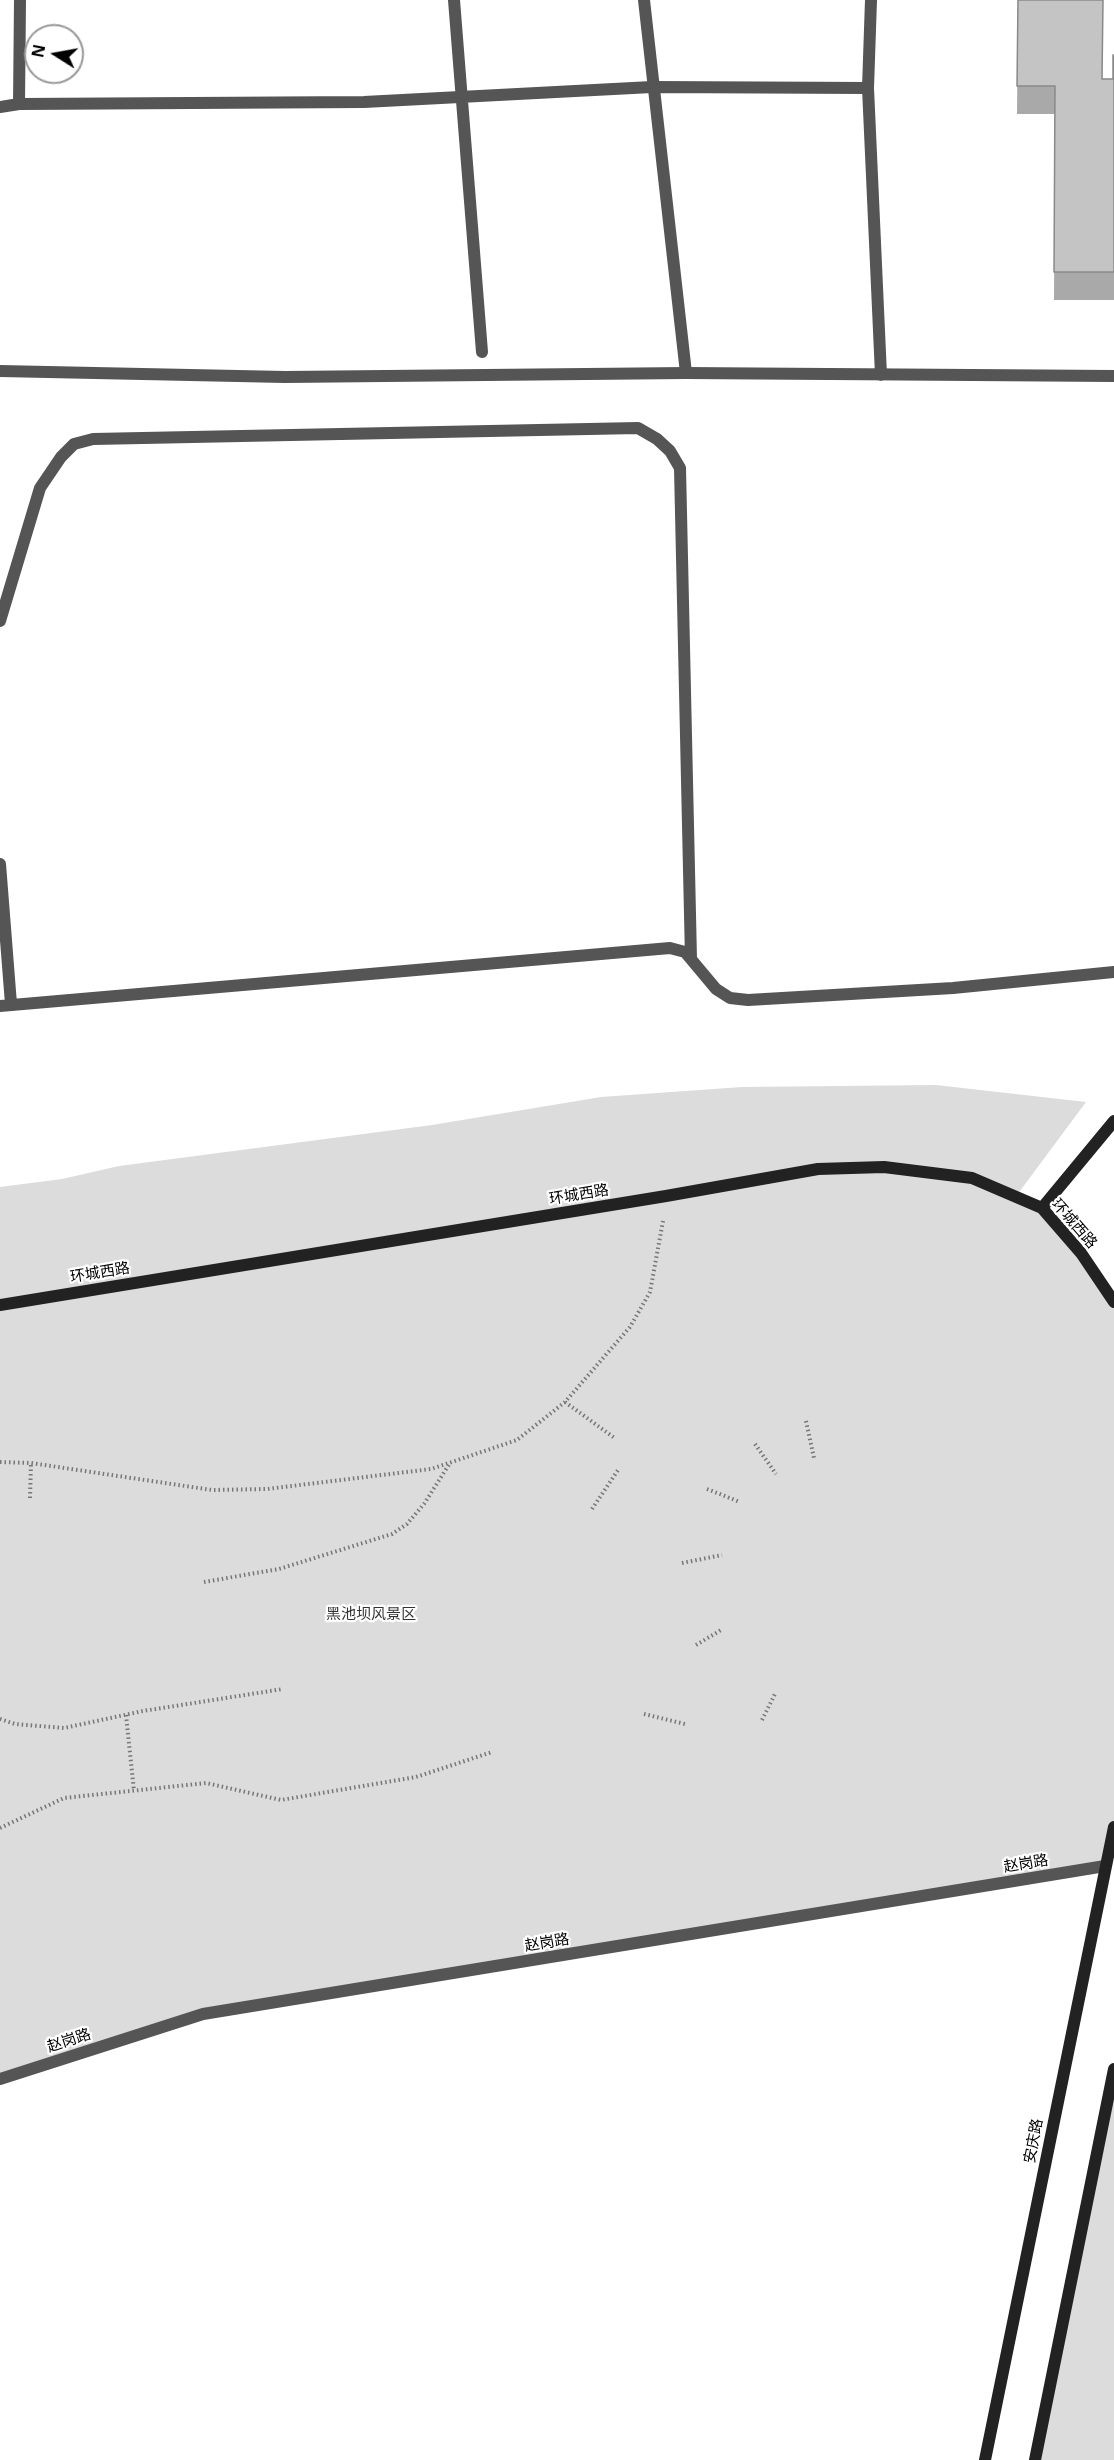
<!DOCTYPE html>
<html>
<head>
<meta charset="utf-8">
<style>
	body { margin:0 }
	#map { position:relative; width:1114px; height:2460px; overflow:hidden; background:#fff; font-family:"Noto Sans",sans-serif }
	canvas { display:block }
	.north { position:absolute; left:24px; top:24px; width:60px; height:60px; box-sizing:border-box; background:#fff; border:2px solid #999; border-radius:50%; rotate:281deg; font-size:16px; font-weight:700; line-height:24px; text-align:center; color:#000 }
	.north::after { content:''; display:block; margin:auto; width:21px; height:27px; background:#000; clip-path:polygon(50% 0,100% 100%,50% 72%,0 100%) }
</style>
</head>
<body>
<div id="map">
<canvas width="1114" height="2460"></canvas>
<div class="north">N</div>
</div>
<script>
const ctx = document.querySelector('canvas').getContext('2d');
ctx.lineJoin = 'round';
function fillPath(path, color) { ctx.fillStyle = color; ctx.fill(path, 'evenodd'); }
const shape = rows => new Path2D(rows.map(r => 'M' + r).join(''));
function stroke(path, color, width, dash) { ctx.strokeStyle = color; ctx.lineWidth = width; ctx.lineCap = dash ? 'butt' : 'round'; ctx.setLineDash(dash || []); ctx.stroke(path); }
function label(font, color, halo, rows, align = 'center') {
  ctx.font = font + ' "Noto Sans","Noto Sans SC",sans-serif'; ctx.lineWidth = 4.5; ctx.setLineDash([]); ctx.textBaseline = 'middle'; ctx.strokeStyle = halo; ctx.fillStyle = color; for (const [text, x, y, turn = 0] of rows) {
    ctx.save(); ctx.translate(x, y); ctx.rotate((+turn || 0) * Math.PI / 180); ctx.textAlign = isNaN(turn) ? turn : align; if (halo) ctx.strokeText(text, 0, 0); ctx.fillText(text, 0, 0); ctx.restore();
  }
}
fillPath(shape([
	[936,1085,1086,1102,1017,1195,1042,1208,1114,1302,1114,1827,1105,1866,203,2014,0,2079,0,1187,62,1179,119,1166,432,1125,601,1097,742,1087],
	[1114,2069,1114,2460,1035,2460]
]), '#dcdcdc');
stroke(shape([
	[565,1402,616,1439],
	[806,1421,814,1458],
	[755,1444,776,1474],
	[0,1462,31,1463,212,1490,267,1489,431,1469,517,1440,565,1402,630,1327,650,1292,663,1221],
	[707,1489,740,1502],
	[30,1498,31,1463],
	[592,1509,618,1470],
	[682,1563,722,1555],
	[204,1582,279,1569,392,1534,407,1524,424,1504,450,1463],
	[696,1645,721,1630],
	[644,1714,685,1724],
	[126,1715,134,1791],
	[0,1719,15,1724,64,1728,143,1711,283,1689],
	[762,1720,775,1694],
	[0,1828,64,1798,206,1783,281,1800,416,1777,492,1752]
]), '#777', 4, [1.5, 3]);
stroke(shape([
	[454,0,482,352],
	[871,0,868,88,881,375],
	[19,104,20,0],
	[0,107,19,104,364,102,652,87,868,88],
	[0,371,285,377,686,373,1114,376],
	[0,621,40,488,61,457,74,444,93,439,638,428,657,439,670,451,680,468,691,959],
	[0,864,11,1004],
	[0,1006,670,948,685,952,716,989,730,998,748,1000,953,988,1114,972]
]), '#555', 12);
stroke(shape([
	[644,0,686,373],
	[0,2079,203,2014,1105,1866]
]), '#555', 12);
stroke(shape([
	[1042,1208,1114,1121],
	[0,1305,666,1196,818,1169,884,1167,972,1178,1042,1208,1081,1253,1114,1302],
	[985,2460,1114,1827],
	[1035,2460,1114,2069]
]), '#222', 12);
fillPath(shape([
	[1018,0,1102,79,1113,79,1114,55,1114,300,1054,300,1055,114,1017,114]
]), '#a9a9a9');
const building = shape([
	[1018,0,1103,0,1102,79,1113,79,1113,55,1114,55,1114,272,1054,272,1055,86,1017,86,1018,0]
]);
fillPath(building, '#c4c4c4');
stroke(building, '#898989', 1.5);
label('15px', '#000', '#fff', [
	["环城西路",579,1195,-9],
	["环城西路",1074,1224,49],
	["环城西路",100,1273,-9],
	["赵岗路",1026,1864,-9],
	["赵岗路",547,1943,-9],
	["赵岗路",69,2041,-18],
	["安庆路",1034,2141,-79]
]);
label('15px', '#333', '#fff', [
	["黑池坝风景区",371,1615]
]);
</script>
</body>
</html>
